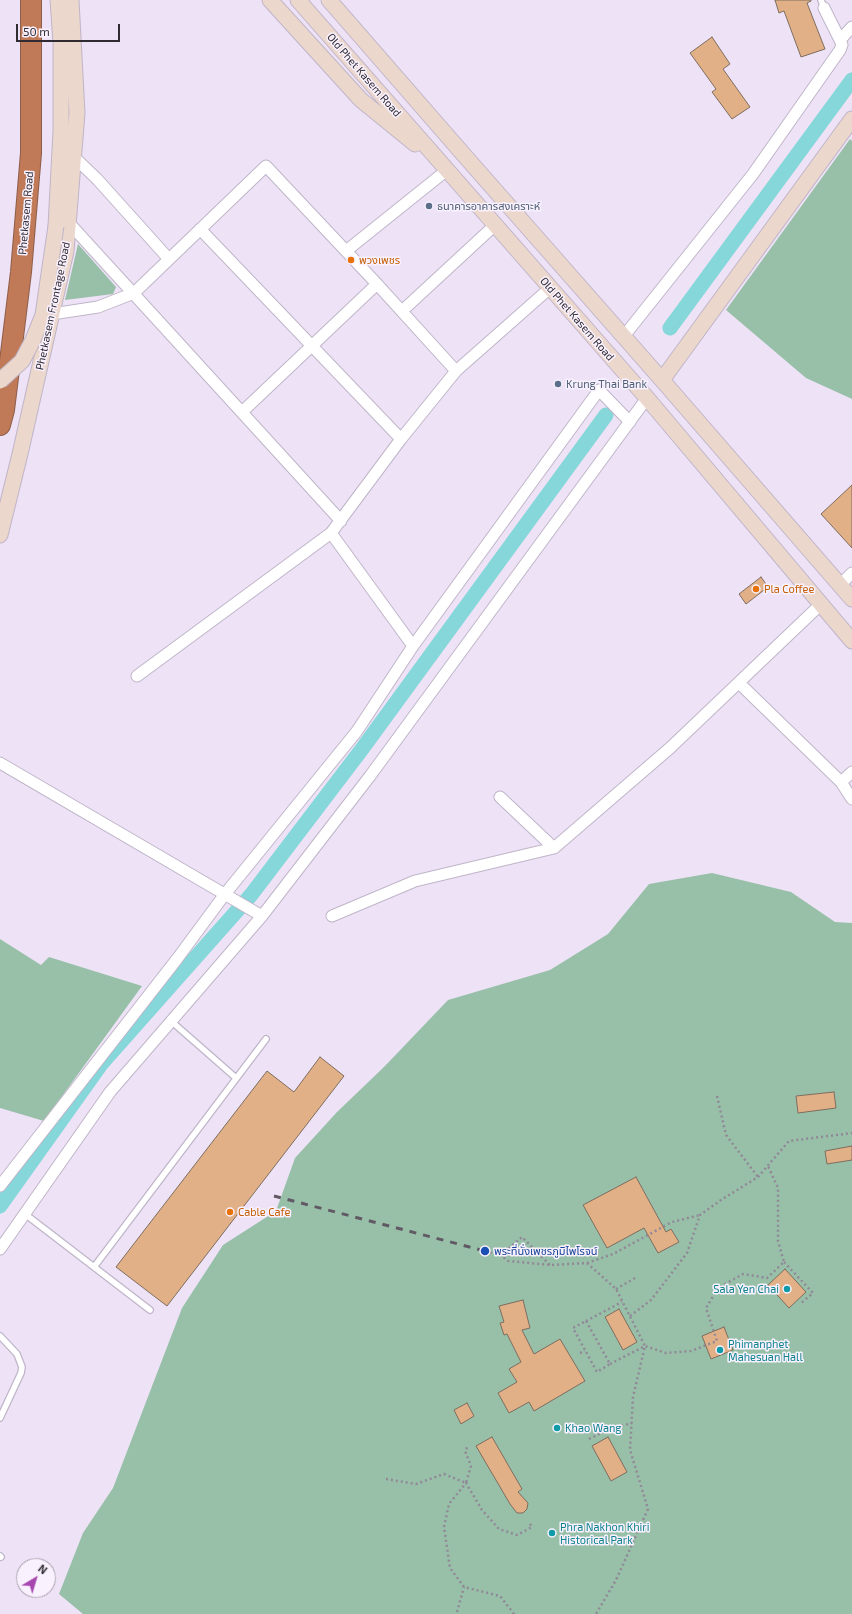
<!DOCTYPE html>
<html>
<head>
<meta charset="utf-8">
<style>
	body { margin:0 }
	#map { position:relative; width:852px; height:1614px; overflow:hidden; background:#eee2f7; font-family:"Exo 2",sans-serif }
	canvas { display:block }
	.north { position:absolute; left:16px; top:1558px; width:40px; height:40px; box-sizing:border-box; background:#f9f2fe; border:1px solid #a9a2ad; border-radius:50%; rotate:38deg; font-size:11px; font-weight:700; line-height:16px; text-align:center; color:#302b33 }
	.north::after { content:''; display:block; margin:auto; width:14px; height:18px; background:#a746ae; clip-path:polygon(50% 0,100% 100%,50% 72%,0 100%) }
	.scale { position:absolute; left:16px; top:24px; width:104px; height:18px; box-sizing:border-box; border:2px solid #302b33; border-top:0; padding-left:5px; font-size:12px; line-height:14px; white-space:nowrap; color:#302b33; -webkit-text-stroke:3px #f9f2fe; paint-order:stroke }
</style>
</head>
<body>
<div id="map">
<canvas width="852" height="1614"></canvas>
<div class="north">N</div>
<div class="scale">50 m</div>
</div>
<script>
const ctx = document.querySelector('canvas').getContext('2d');
ctx.lineJoin = 'round';
function fillPath(path, color) { ctx.fillStyle = color; ctx.fill(path, 'evenodd'); }
const shape = rows => new Path2D(rows.map(r => 'M' + r).join(''));
function stroke(path, color, width, dash) { ctx.strokeStyle = color; ctx.lineWidth = width; ctx.lineCap = dash ? 'butt' : 'round'; ctx.setLineDash(dash || []); ctx.stroke(path); }
function label(font, color, halo, rows, align = 'center') {
  ctx.font = font + ' "Exo 2","Noto Sans Thai",sans-serif'; ctx.lineWidth = 3; ctx.setLineDash([]); ctx.textBaseline = 'middle'; ctx.strokeStyle = halo; ctx.fillStyle = color; for (const [text, x, y, turn = 0] of rows) {
    ctx.save(); ctx.translate(x, y); ctx.rotate((+turn || 0) * Math.PI / 180); ctx.textAlign = isNaN(turn) ? turn : align; if (halo) ctx.strokeText(text, 0, 0); ctx.fillText(text, 0, 0); ctx.restore();
  }
}
fillPath(shape([
	[850,139,852,141,852,399,806,378,726,310],
	[78,244,116,287,113,294,65,300],
	[712,873,791,892,835,922,852,923,852,1614,83,1614,59,1594,83,1533,113,1488,182,1308,223,1245,276,1211,295,1158,337,1112,384,1067,448,1000,550,970,608,934,649,884],
	[0,939,41,965,49,957,142,986,44,1121,0,1108]
]), '#98c0a9');
stroke(shape([
	[670,328,852,80],
	[0,1206,102,1063,251,895,362,749,606,415]
]), '#85d7d9', 15);
const building = shape([
	[775,0,811,0,811,1,807,3,825,49,801,57,784,11,779,13,775,0],
	[712,37,730,64,723,69,750,107,732,119,712,92,716,89,690,53,712,37],
	[852,485,852,548,821,514,852,485],
	[761,577,768,587,746,604,739,594,761,577],
	[320,1057,344,1076,167,1306,116,1267,267,1071,294,1092,320,1057],
	[834,1092,836,1108,798,1113,796,1096,834,1092],
	[852,1146,852,1160,827,1164,825,1151,852,1146],
	[636,1177,666,1232,671,1229,679,1242,658,1253,644,1228,607,1248,583,1205,636,1177],
	[785,1269,806,1292,789,1308,768,1285,785,1269],
	[523,1300,530,1328,522,1330,534,1354,560,1339,585,1381,534,1411,529,1402,509,1413,498,1393,517,1382,509,1369,521,1362,507,1334,504,1335,500,1323,504,1322,499,1306,523,1300],
	[619,1309,637,1342,623,1350,605,1317,619,1309],
	[724,1327,733,1350,711,1359,702,1336,724,1327],
	[467,1403,474,1416,461,1424,454,1410,467,1403],
	[492,1437,522,1489,518,1492,528,1503,527,1509,523,1513,517,1513,510,1504,476,1446,492,1437],
	[608,1437,627,1472,611,1481,592,1446,608,1437]
]);
fillPath(building, '#e1b086');
stroke(building, '#7e6d5f', 1);
const lane = shape([
	[821,0,824,8],
	[171,1021,236,1078],
	[25,1214,150,1310],
	[94,1267,266,1039],
	[0,1336,17,1354,22,1367,21,1373,0,1418],
	[0,1556,1,1557]
]);
const street = shape([
	[840,40,852,27],
	[74,157,97,179,168,258],
	[69,223,341,521],
	[200,229,401,439],
	[346,251,447,170],
	[402,311,495,225],
	[52,314,98,307,134,293,266,166,377,284,456,371],
	[624,336,753,174,840,50,842,45,840,40,824,8],
	[242,412,377,284],
	[840,585,852,573],
	[413,646,331,533,401,439,456,371,550,288],
	[137,676,331,533],
	[739,683,841,782,852,799],
	[0,763,262,916],
	[841,782,852,772],
	[500,797,554,848],
	[332,916,415,881,554,848,670,748,820,605],
	[0,1186,177,959,225,894,357,731,413,646,599,390,630,422],
	[0,1249,110,1092,262,916,370,776,647,398]
]);
const secondary = shape([
	[270,0,361,100,415,144],
	[298,0,647,398,852,641],
	[329,0,464,155,662,380,852,599],
	[56,226,61,131,61,42,58,0],
	[662,380,852,119],
	[0,535,20,454,66,251,77,113,71,0]
]);
const highway = shape([
	[0,425,4,410,21,272,31,153,31,0]
]);
stroke(lane, '#bfb5c8', 8);
stroke(street, '#bfb5c8', 13);
stroke(secondary, '#bfb5c8', 17);
stroke(highway, '#8e5e4b', 22);
stroke(shape([
	[717,1096,726,1135,758,1177],
	[485,1251,501,1255,508,1261,551,1265,587,1263,616,1289,645,1346,633,1397,630,1450,648,1509,616,1580,596,1614],
	[501,1255,522,1237,550,1265],
	[784,1262,813,1293,800,1304],
	[587,1263,613,1254,672,1222,700,1215],
	[616,1289,635,1278],
	[630,1316,651,1300,687,1253,700,1215,721,1200,758,1177,789,1141,852,1133],
	[586,1321,610,1364,597,1372,573,1328,586,1321],
	[586,1321,622,1302],
	[580,1353,585,1351],
	[610,1364,645,1346,666,1353,691,1351,717,1341,706,1308,718,1288,743,1274,767,1278,784,1262,778,1241,778,1188,768,1166],
	[589,1439,607,1430,632,1423],
	[386,1479,416,1484,444,1474,466,1483,471,1466,465,1451,468,1446],
	[457,1612,464,1587],
	[514,1614,500,1596,464,1587,450,1568,444,1527,449,1504,466,1483,482,1510,499,1529,517,1535,532,1527,530,1524]
]), '#918897', 2.5, [2, 3]);
stroke(lane, '#fff', 5.5);
stroke(street, '#fff', 11);
stroke(secondary, '#ecd7cd', 15);
stroke(highway, '#c07a58', 20);
stroke(shape([
	[274,1196,485,1251]
]), '#615a65', 3, [7, 7]);
const secondaryBridge = shape([
	[0,381,22,361,32,342,43,315,56,226]
]);
stroke(secondaryBridge, '#bfb5c8', 17, []);
stroke(secondaryBridge, '#ecd7cd', 15);
for (const [x, y, r, color] of [
	[429,206,4,"#5c6f8a"],
	[351,260,4,"#e8710a"],
	[558,384,4,"#5c6f8a"],
	[756,589,4,"#e8710a"],
	[230,1212,4,"#e8710a"],
	[485,1251,5,"#1a4fb4"],
	[787,1289,4,"#0f9aa8"],
	[720,1350,4,"#0f9aa8"],
	[557,1428,4,"#0f9aa8"],
	[552,1533,4,"#0f9aa8"]
]) { const dot = new Path2D(); dot.arc(x, y, r, 0, 2 * Math.PI); ctx.fillStyle = color; ctx.fill(dot); stroke(dot, '#f9f2fe', 1.5); }
label('11px', '#302b33', '#f9f2fe', [
	["Old Phet Kasem Road",364,75,49],
	["Phetkasem Road",26,213,-85],
	["Phetkasem Frontage Road",53,306,-78],
	["Old Phet Kasem Road",577,319,49]
]);
label('11px', '#4e5e75', '#f9f2fe', [
	["ธนาคารอาคารสงเคราะห์",437,206],
	["Krung Thai Bank",566,384]
], 'left');
label('11px', '#c56008', '#f9f2fe', [
	["พวงเพชร",359,260],
	["Pla Coffee",764,589],
	["Cable Cafe",238,1212]
], 'left');
label('11px', '#164399', '#f9f2fe', [
	["พระที่นั่งเพชรภูมิไพโรจน์",494,1251]
], 'left');
label('11px', '#0d838f', '#f9f2fe', [
	["Sala Yen Chai",779,1289,"right"],
	["Phimanphet",728,1344],
	["Mahesuan Hall",728,1357],
	["Khao Wang",565,1428],
	["Phra Nakhon Khiri",560,1527],
	["Historical Park",560,1540]
], 'left');
</script>
</body>
</html>
